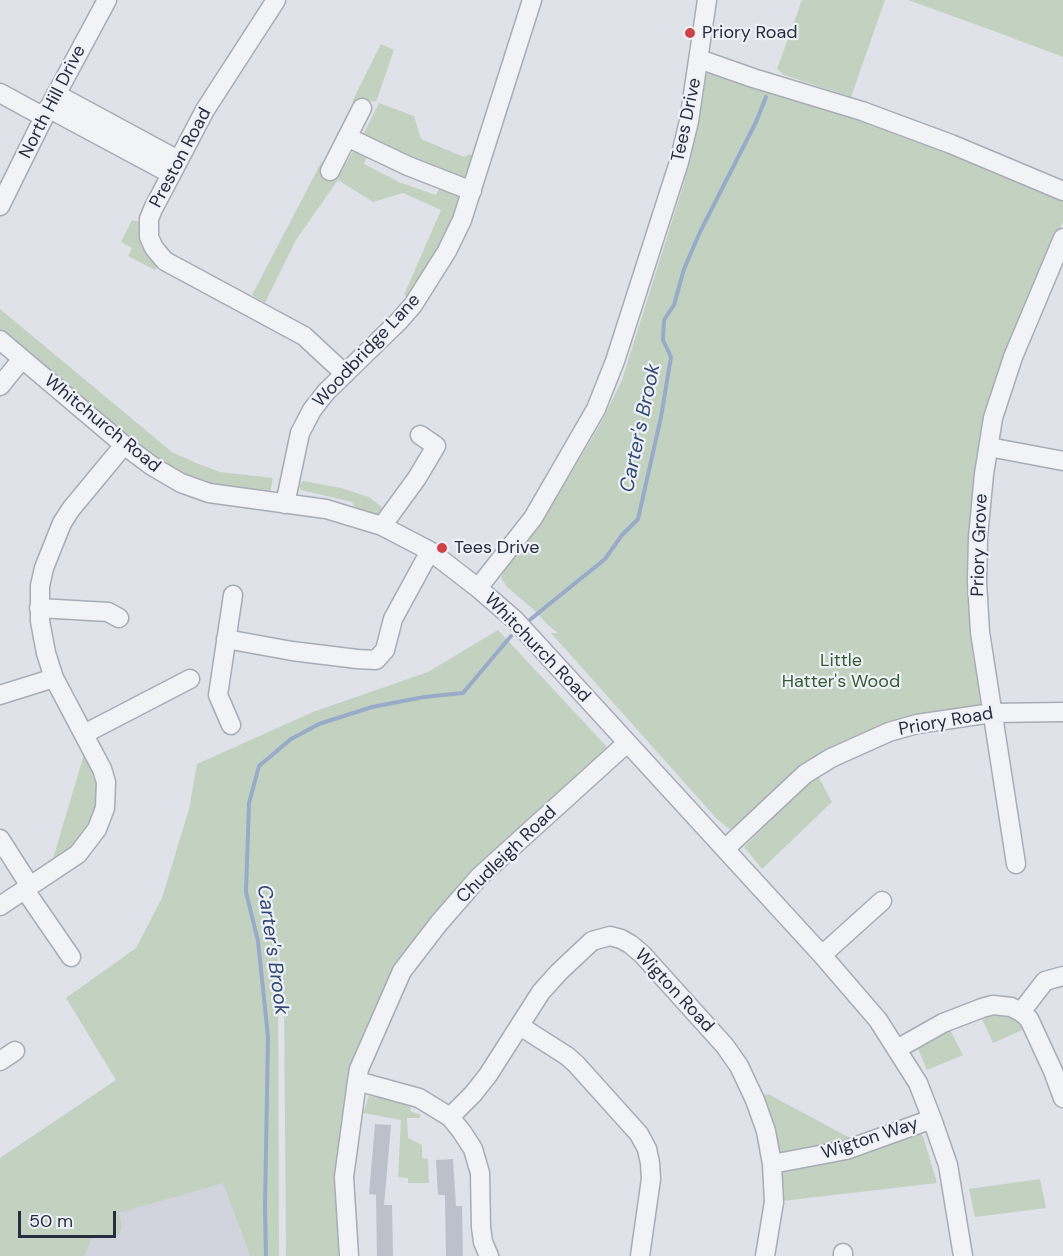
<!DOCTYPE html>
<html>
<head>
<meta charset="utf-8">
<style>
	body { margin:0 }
	#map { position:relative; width:1063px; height:1256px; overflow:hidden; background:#dfe2e8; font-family:"DM Sans",sans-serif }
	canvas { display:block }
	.scale { position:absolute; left:18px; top:1211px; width:98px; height:27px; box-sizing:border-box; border:3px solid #282e40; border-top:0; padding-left:8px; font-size:18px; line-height:21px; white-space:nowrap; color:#282e40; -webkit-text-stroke:4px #eef1f6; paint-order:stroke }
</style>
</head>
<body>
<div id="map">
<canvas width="1063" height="1256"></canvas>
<div class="scale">50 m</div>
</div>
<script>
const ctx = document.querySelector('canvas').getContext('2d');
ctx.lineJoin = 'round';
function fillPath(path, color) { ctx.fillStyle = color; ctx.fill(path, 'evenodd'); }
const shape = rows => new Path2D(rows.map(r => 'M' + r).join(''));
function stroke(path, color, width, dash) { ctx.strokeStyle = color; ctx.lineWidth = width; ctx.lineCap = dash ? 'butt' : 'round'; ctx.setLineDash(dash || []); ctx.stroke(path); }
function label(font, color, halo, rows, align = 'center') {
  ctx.font = font + ' "DM Sans",sans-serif'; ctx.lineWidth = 4.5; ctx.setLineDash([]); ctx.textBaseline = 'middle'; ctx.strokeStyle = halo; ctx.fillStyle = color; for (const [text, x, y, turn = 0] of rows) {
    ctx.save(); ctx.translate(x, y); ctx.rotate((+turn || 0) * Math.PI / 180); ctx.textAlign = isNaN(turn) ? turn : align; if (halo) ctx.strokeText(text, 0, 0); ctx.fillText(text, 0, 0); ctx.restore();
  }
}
fillPath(shape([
	[223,1182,250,1256,85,1256,92,1239,122,1225,118,1213]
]), '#d1d4dd');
fillPath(shape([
	[802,0,885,0,851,97,784,75,777,69],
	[908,0,1063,0,1063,57,1002,34],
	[381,44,394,50,376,102,370,101,362,108,352,102],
	[707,71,803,98,1034,184,1063,201,1063,222,1023,310,986,424,981,703,975,708,912,716,883,724,856,736,804,768,736,828,729,829,717,819,551,633,558,633,548,625,533,609,507,587,501,578,504,571,559,493,601,423,622,380,684,183,702,103],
	[379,103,414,116,421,139,464,157,469,154,477,157,472,175,465,179,456,177,362,137],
	[354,150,368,155,364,164,399,182,436,195,441,185,462,194,463,206,413,298,404,295,441,210,403,193,373,202,338,180,296,240,265,303,252,295,322,161,337,179],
	[132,220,140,222,139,231,143,248,158,266,155,270,128,256,132,248,121,242],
	[0,309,172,452,196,463,220,472,273,478,270,494,205,484,162,463,130,439,0,330],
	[303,481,341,488,369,497,383,508,377,516,354,506,352,502,301,490,299,486],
	[498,630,608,748,445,903,353,1067,342,1256,286,1256,284,1001,278,944,279,1256,250,1256,223,1183,119,1213,122,1226,120,1234,92,1239,85,1256,0,1256,0,1158,116,1080,66,998,136,948,162,898,189,809,197,764,313,712,428,672],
	[85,751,100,784,96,816,74,845,52,862],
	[817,774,832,802,762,869,744,847],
	[999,1013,1010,1016,1019,1023,1023,1030,993,1043,982,1019],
	[950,1030,963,1055,927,1070,918,1049],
	[768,1094,852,1139,916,1130,923,1136,937,1183,782,1201,759,1098],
	[369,1096,410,1103,411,1112,420,1114,420,1118,407,1118,408,1138,422,1145,422,1158,428,1159,429,1183,408,1183,408,1178,398,1177,401,1120,363,1113],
	[1040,1179,1046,1208,975,1217,969,1189]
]), '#c3d2c0');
stroke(shape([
	[526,623,605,559,622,535,638,519,661,417,671,357,663,340,664,320,674,305,684,269,700,232,756,122,766,97],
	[266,1256,265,1206,268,1037,258,941,246,892,249,803,259,766,291,739,319,724,372,707,424,697,463,693,511,636]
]), '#99abc9', 4);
fillPath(shape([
	[375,1124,391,1125,384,1205,392,1205,393,1256,377,1256,376,1195,369,1194],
	[453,1159,456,1206,462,1206,463,1256,446,1256,445,1195,438,1195,436,1160]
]), '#bcc0cb');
const minor = shape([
	[276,0,205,110,153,209,149,219,149,237,154,248,165,261,304,336,345,374],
	[699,59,753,78,862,111,951,144,1063,191],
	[0,93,44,117],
	[56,94,178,160],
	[48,108,171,174],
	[347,137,408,166,472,191],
	[330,171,362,108],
	[0,206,44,117,107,0],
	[0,340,124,445,152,466,181,483,209,493,326,509,382,526,430,551,478,588,515,620,822,955,878,1020,918,1083,932,1119,948,1165,963,1256],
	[0,386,22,359],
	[989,447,1063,461],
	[285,504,300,433,312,410,326,392,399,321,413,305,447,251,462,220,532,0],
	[382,526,417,478,436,446,420,435],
	[478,588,533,518,596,409,615,361,679,162,689,121,707,0],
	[39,608,108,612,119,618],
	[226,639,292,651,357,659,376,660,385,650,393,619,430,551],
	[0,695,54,678],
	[231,725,218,695,233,595],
	[84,734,190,679],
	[0,839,30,886],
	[725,849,805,774,831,758,889,732,917,724,992,713,1063,712],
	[1016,864,980,632,977,582,978,537,984,474,993,418,1013,357,1063,238],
	[25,890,71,957],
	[0,906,78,854,97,829,105,808,106,782,102,769,54,678,46,653,40,621,40,586,44,568,62,523,71,509,124,445],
	[822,955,882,901],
	[1021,1012,1045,981,1063,976],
	[520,1026,567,1056,576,1064,639,1134,647,1149,650,1163,651,1179,640,1256],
	[897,1049,943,1023,982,1008,993,1005,1011,1007,1021,1012,1029,1019,1053,1071,1063,1098],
	[0,1061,15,1051],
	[357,1081,419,1098,450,1117,462,1132,473,1149,480,1173,481,1227,483,1242,489,1256],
	[450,1117,473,1094,488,1075,541,992,559,972,592,941,610,936,621,939,630,944,642,954,725,1046,739,1066,755,1100,766,1131,772,1164,774,1202,765,1256],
	[772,1164,846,1150,932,1119],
	[349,1256,344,1177,357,1081,359,1069,402,971,439,923,479,877,627,743],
	[843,1256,843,1253]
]);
stroke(minor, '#a8acb6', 21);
stroke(minor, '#f2f3f7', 18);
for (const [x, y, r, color] of [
	[690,33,6,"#cf4248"],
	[442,548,6,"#cf4248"]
]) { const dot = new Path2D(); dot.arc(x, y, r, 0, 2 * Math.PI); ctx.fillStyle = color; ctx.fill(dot); stroke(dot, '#eef1f6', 2); }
label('18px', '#282e40', '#eef1f6', [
	["Priory Road",702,33],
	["Tees Drive",454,548]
], 'left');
label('18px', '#282e40', '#eef1f6', [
	["North Hill Drive",53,102,-63],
	["Tees Drive",687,120,-78],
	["Preston Road",181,158,-62],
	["Woodbridge Lane",367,351,-47],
	["Whitchurch Road",102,424,39],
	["Priory Grove",980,545,-88],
	["Whitchurch Road",537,648,46],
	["Priory Road",946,722,-10],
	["Chudleigh Road",507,855,-44],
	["Wigton Road",674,991,47],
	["Wigton Way",870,1139,-18]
]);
label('18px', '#385b35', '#eef1f6', [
	["Little",841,661],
	["Hatter's Wood",841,682]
]);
label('italic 20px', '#324874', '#eef1f6', [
	["Carter's Brook",641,428,-78],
	["Carter's Brook",272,950,82]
]);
</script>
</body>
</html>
